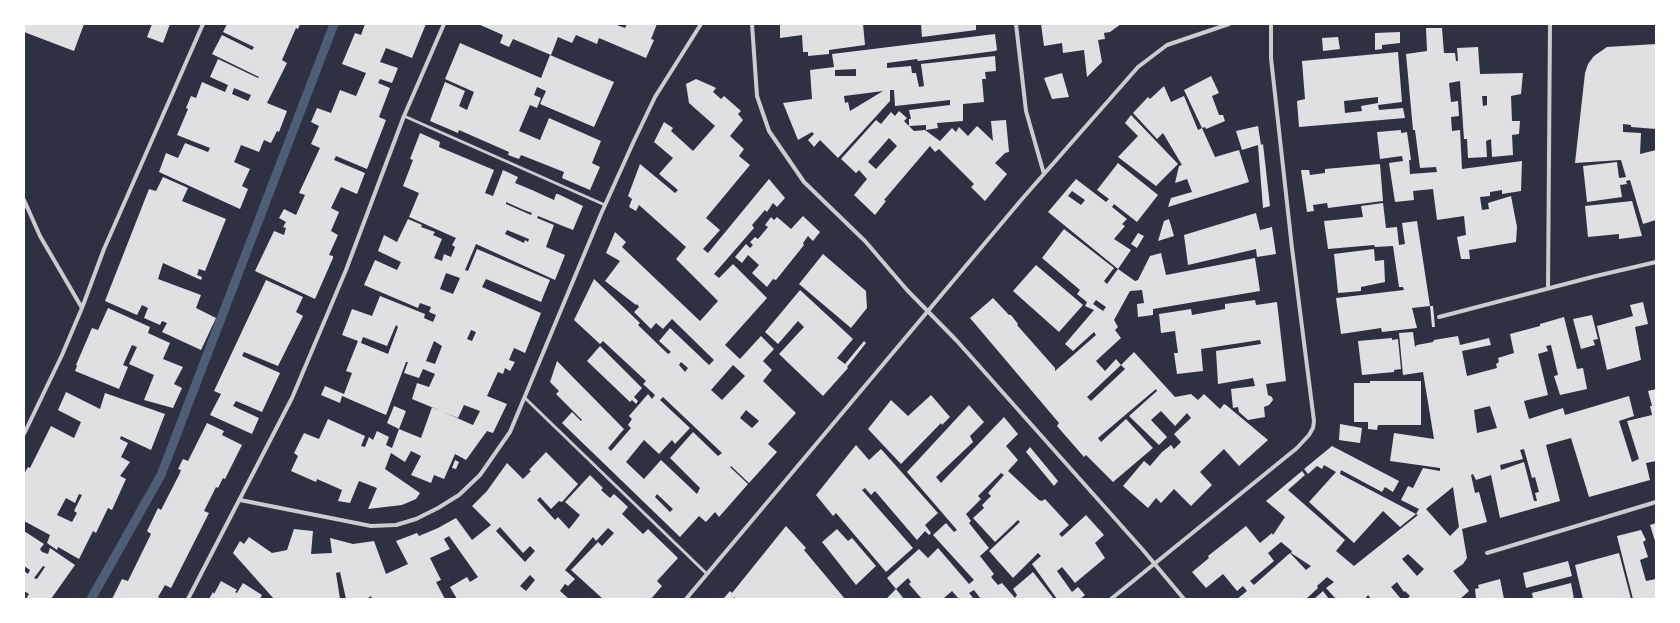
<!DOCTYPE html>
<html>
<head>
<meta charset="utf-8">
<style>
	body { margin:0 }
	#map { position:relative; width:1680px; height:623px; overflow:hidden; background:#2d3142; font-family:"Public Sans",sans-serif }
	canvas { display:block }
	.frame { position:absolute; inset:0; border:25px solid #fff; pointer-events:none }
</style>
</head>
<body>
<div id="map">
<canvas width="1680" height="623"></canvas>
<div class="frame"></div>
</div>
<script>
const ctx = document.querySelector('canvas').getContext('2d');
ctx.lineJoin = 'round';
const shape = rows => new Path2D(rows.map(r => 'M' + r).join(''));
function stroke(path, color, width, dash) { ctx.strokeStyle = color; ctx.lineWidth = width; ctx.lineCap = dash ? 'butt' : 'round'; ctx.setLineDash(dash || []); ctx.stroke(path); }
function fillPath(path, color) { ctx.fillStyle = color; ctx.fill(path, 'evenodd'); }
stroke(shape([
	[91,599,161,475,334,24]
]), '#4f5d75', 9);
fillPath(shape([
	[24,24,84,24,74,51,24,32],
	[152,24,170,24,163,43,147,37],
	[227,24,300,24,298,29,296,28,282,60,287,63,267,103,287,111,279,132,277,131,271,143,264,140,259,152,241,145,235,160,234,162,250,169,242,186,248,189,240,209,159,172,166,153,178,158,185,143,208,152,210,148,177,135,188,109,186,108,191,96,196,98,202,82,225,92,228,85,210,77,218,59,258,78,259,77,212,54,222,35,252,50,254,47,223,32],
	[234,88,251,95,248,101,232,94],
	[365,24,426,24,412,58,386,48,380,62,398,68,392,83,380,79,378,83,390,88,379,117,386,120,367,169,336,156,334,160,365,173,357,194,341,187,331,208,339,212,331,231,338,235,329,255,333,256,333,258,315,299,255,271,274,231,284,235,286,228,283,227,286,222,279,218,284,209,296,215,305,195,299,193,320,148,311,144,319,126,311,122,317,108,331,113,340,90,356,96,366,73,342,64,355,33,361,35],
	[478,24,614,24,625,28,627,24,657,24,651,39,654,40,646,58,599,38,597,44,576,35,572,43,558,37,551,55,513,39,509,47,500,43,503,35],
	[780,24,863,24,865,45,829,50,829,54,808,56,808,52,803,52,802,35,780,38],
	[921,24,976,24,976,30,922,37],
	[1041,24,1121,24,1110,32,1104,33,1105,39,1098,40,1102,62,1087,77,1084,50,1063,53,1062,43,1044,46],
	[1426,28,1442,28,1444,53,1455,53,1456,61,1458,61,1457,48,1478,47,1480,74,1523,73,1521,94,1511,96,1512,121,1520,121,1519,134,1512,135,1513,155,1492,157,1491,139,1486,141,1487,157,1468,158,1467,139,1464,139,1460,81,1449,83,1451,102,1458,101,1459,116,1451,117,1452,131,1460,130,1462,169,1522,161,1521,191,1502,194,1502,190,1490,192,1490,196,1480,197,1482,210,1489,209,1488,203,1511,196,1517,227,1516,242,1469,250,1470,259,1461,259,1457,237,1466,235,1464,216,1437,220,1433,189,1413,191,1414,200,1395,202,1389,163,1403,161,1402,156,1380,159,1377,132,1401,130,1401,133,1407,132,1411,160,1409,160,1410,174,1437,172,1436,167,1420,168,1415,130,1413,130,1406,54,1427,51],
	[1482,96,1487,96,1487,105,1483,106],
	[1400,32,1400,43,1382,45,1382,49,1375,50,1375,33],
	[995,34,997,50,995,51,918,61,917,59,887,63,887,68,911,66,912,73,916,73,919,87,924,86,921,64,995,56,996,71,985,72,986,79,982,79,984,102,963,104,963,121,937,123,938,128,926,130,926,125,909,126,914,131,925,130,940,141,952,128,956,132,959,127,968,136,977,126,993,141,991,121,1006,120,1009,152,1005,153,995,163,1007,174,985,201,971,187,974,184,939,149,935,152,930,146,884,200,886,201,875,215,854,195,867,179,859,170,856,173,841,159,876,120,881,124,891,112,895,116,899,111,907,118,904,121,909,126,909,119,911,119,909,110,950,105,950,100,895,106,894,90,890,90,890,101,838,158,820,140,814,147,808,140,814,134,812,132,798,140,783,103,812,99,810,70,834,67,832,54],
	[856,69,856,76,835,76,835,70],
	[883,91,850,111,848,102,845,103,844,96],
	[889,138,897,146,876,169,868,162],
	[1338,37,1340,49,1323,51,1322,38],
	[460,43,541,78,550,55,614,82,594,127,540,104,546,91,537,87,534,95,541,98,537,108,530,105,519,131,540,140,549,118,601,141,592,163,600,167,590,190,562,178,564,172,521,155,519,159,508,155,509,152,459,130,458,133,430,121,445,82,465,91,459,106,467,110,474,92,445,79],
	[1656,44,1656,129,1631,127,1631,125,1623,124,1623,132,1641,133,1640,154,1656,150,1656,220,1643,224,1630,180,1626,181,1627,184,1620,185,1622,197,1587,202,1583,166,1617,162,1619,178,1626,177,1621,160,1575,163,1585,73,1588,64,1594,56,1607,47],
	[1398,52,1402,102,1378,105,1379,110,1403,108,1405,118,1299,127,1297,101,1305,99,1302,61],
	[1378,97,1378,103,1361,106,1362,111,1345,113,1344,101],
	[1062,73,1069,97,1052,99,1044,78],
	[1211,76,1219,93,1212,96,1219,115,1223,115,1225,121,1206,129,1205,127,1202,128,1184,90],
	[696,79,712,86,716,88,713,92,721,99,724,96,741,111,738,114,743,120,730,136,744,149,739,156,750,165,706,218,720,230,703,249,708,253,769,179,785,198,777,207,773,203,767,212,765,210,752,225,754,228,714,274,719,278,733,264,767,298,725,345,740,359,761,336,774,349,763,361,772,370,763,381,796,413,768,444,777,452,749,483,731,466,730,467,748,484,719,517,715,512,706,522,699,516,680,537,562,423,572,412,581,421,582,420,556,394,559,391,550,382,557,361,624,429,608,448,611,451,631,428,628,425,632,419,629,416,648,394,652,399,655,395,643,384,646,381,603,341,600,344,574,320,594,279,640,323,638,325,668,354,671,352,659,341,670,328,709,365,714,360,672,319,663,329,656,323,651,329,634,312,639,307,637,304,636,305,605,281,620,261,606,253,615,232,626,242,622,247,700,321,718,301,676,259,686,247,639,205,636,211,629,207,632,199,628,196,640,164,675,193,678,190,659,174,673,158,654,142,664,122,673,128,671,131,693,151,715,126,689,103,686,84],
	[681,362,688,368,685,372,679,365],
	[733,365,745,376,722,400,711,390],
	[663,397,722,453,718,456,693,432,670,458,700,488,697,494,661,460,644,479,626,462,644,440,659,454,672,440,675,444,690,428,660,400],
	[746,410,759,421,752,428,740,418],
	[657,494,673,509,670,512,655,497],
	[1164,86,1171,102,1184,96,1198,130,1202,128,1215,157,1239,150,1249,182,1168,207,1171,198,1192,192,1187,179,1175,183,1179,166,1182,165,1163,133,1157,139,1133,113,1148,97,1150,99],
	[1131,115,1178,164,1156,186,1118,157,1138,136,1125,123],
	[1258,126,1261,145,1263,144,1270,206,1263,208,1258,145,1242,150,1236,131],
	[420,133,440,142,439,147,494,170,485,193,493,196,503,170,518,177,515,183,532,190,554,200,556,194,558,194,583,206,573,230,538,216,537,218,554,225,546,247,565,255,555,280,476,244,465,270,468,271,477,249,550,280,541,302,486,279,482,287,541,313,525,353,514,348,509,360,515,362,510,371,505,368,503,374,498,372,487,396,507,404,493,433,487,431,466,460,455,454,444,479,434,475,431,483,411,475,421,456,411,451,405,462,391,453,385,469,420,493,416,499,402,505,368,509,377,488,359,481,350,503,338,501,342,490,317,479,316,482,291,471,298,456,294,453,304,433,319,439,328,419,365,436,361,446,365,447,369,437,373,440,377,431,389,437,386,445,392,448,399,429,421,438,432,407,473,425,480,411,464,405,458,418,412,399,417,383,429,387,435,374,423,369,419,378,404,373,408,362,406,362,386,415,342,396,340,403,321,395,325,386,344,394,352,373,346,371,358,341,342,335,352,309,372,316,380,296,425,314,424,318,433,322,436,315,429,312,431,307,420,303,418,308,364,285,375,260,397,270,401,262,378,251,384,235,397,242,408,219,422,225,421,227,435,232,433,235,442,239,434,258,442,261,444,254,451,257,455,247,452,245,456,238,409,217,419,193,403,186,413,160,410,159],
	[506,202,524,210,532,213,531,215,506,204],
	[507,230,529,239,528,242,525,240,524,243,505,234],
	[446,273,460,278,453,294,440,289],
	[396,325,398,327,388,354,361,343,363,337,387,346],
	[471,330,476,332,472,341,467,339],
	[434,341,442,346,435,364,426,361],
	[1118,163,1158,195,1137,222,1114,204,1112,207,1127,219,1122,224,1125,226,1114,239,1131,250,1118,269,1135,281,1138,280,1150,256,1161,253,1166,275,1255,258,1260,291,1153,309,1153,315,1138,317,1137,304,1144,303,1142,290,1130,291,1114,320,1118,327,1115,330,1121,338,1096,361,1105,371,1116,359,1121,365,1087,397,1091,401,1125,369,1121,365,1134,352,1175,397,1191,394,1198,400,1204,394,1220,409,1224,404,1226,405,1268,440,1239,466,1224,449,1200,472,1212,485,1191,506,1174,489,1161,503,1156,498,1148,508,1123,486,1144,461,1150,466,1162,452,1171,445,1174,449,1181,442,1174,434,1191,418,1187,413,1175,426,1161,411,1151,420,1167,437,1159,445,1129,416,1157,391,1156,389,1098,438,1101,442,1126,419,1153,448,1113,482,1086,455,1084,457,1057,426,1059,423,970,318,993,298,1009,315,1011,315,1018,324,1017,325,1055,368,1055,371,1096,335,1094,332,1073,351,1065,344,1094,310,1085,306,1087,302,1077,294,1080,290,1042,258,1064,229,1114,268,1104,281,1107,284,1118,269,1048,212,1076,179,1106,202,1109,199,1097,190],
	[1072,191,1085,200,1081,205,1068,196],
	[1096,300,1106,307,1103,311,1093,304],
	[1380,164,1383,201,1328,208,1327,203,1313,205,1314,211,1307,212,1301,170,1309,170,1310,175,1325,173,1325,169],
	[163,177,188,188,182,201,226,219,205,271,199,269,197,275,202,277,201,280,163,263,158,279,201,295,196,308,216,318,201,350,162,332,167,323,162,321,160,325,144,318,148,308,142,305,137,315,105,301,149,189,156,191],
	[1632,201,1642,236,1619,239,1619,234,1588,237,1585,206],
	[1383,203,1386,228,1397,227,1399,245,1405,244,1402,223,1417,221,1430,306,1412,308,1417,328,1382,332,1381,328,1341,334,1336,298,1404,290,1403,287,1399,287,1393,246,1375,247,1374,245,1328,249,1324,221,1363,217,1361,206],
	[1256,213,1260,230,1272,227,1276,254,1257,257,1256,249,1188,265,1184,235],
	[803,216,820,232,813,241,808,236,803,243,804,245,776,280,773,279,767,287,752,273,759,265,748,255,742,263,735,257,746,244,750,248,753,245,750,242,755,237,758,239,768,227,765,225,771,217,774,220,777,217,791,229],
	[1169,219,1174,236,1158,241,1164,221],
	[1138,233,1144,236,1137,248,1131,244],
	[1374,249,1375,261,1384,260,1385,282,1361,287,1361,291,1338,293,1334,254],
	[823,254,866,291,867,308,851,328,799,284],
	[1036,265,1083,305,1059,332,1013,291],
	[266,280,303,297,296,312,303,316,278,366,244,352,242,356,280,373,262,412,236,401,233,406,259,418,252,434,210,415,221,394,214,391],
	[800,290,853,339,837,358,845,364,864,341,866,343,847,367,848,368,823,396,779,354,804,327,798,321,778,344,765,332],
	[1255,300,1256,305,1277,302,1286,381,1266,384,1268,395,1272,397,1273,400,1269,405,1264,407,1265,417,1248,420,1239,412,1238,407,1233,408,1231,389,1255,386,1253,378,1218,384,1216,351,1261,344,1260,340,1201,349,1203,371,1177,374,1174,353,1178,353,1175,331,1161,333,1159,314,1191,309,1192,315,1225,309,1225,304],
	[1643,302,1648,324,1635,327,1641,360,1607,370,1597,326,1633,316,1630,305],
	[1430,306,1433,306,1435,327,1432,327],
	[108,308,150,327,148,333,170,343,163,359,183,367,174,384,182,388,173,408,144,400,154,375,129,364,137,347,132,345,123,365,128,367,119,389,75,371,77,366,76,365,92,328,98,330],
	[1592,315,1598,339,1593,340,1595,345,1581,349,1573,319],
	[1564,317,1577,369,1583,368,1587,389,1560,395,1554,376,1558,375,1551,345,1546,346,1548,351,1538,354,1548,395,1524,401,1529,419,1563,408,1565,415,1629,396,1634,416,1619,421,1632,462,1639,459,1627,421,1652,415,1650,406,1652,406,1648,391,1656,389,1656,461,1646,463,1650,480,1589,497,1571,438,1546,445,1560,501,1500,518,1491,475,1476,480,1473,474,1471,475,1475,493,1479,492,1487,522,1462,529,1467,558,1463,564,1453,571,1469,591,1460,599,1407,599,1410,596,1405,591,1404,592,1397,582,1391,587,1401,599,1371,599,1368,595,1365,599,1336,599,1326,588,1334,582,1327,577,1317,586,1318,588,1306,599,1237,599,1247,591,1243,586,1237,591,1223,574,1206,588,1192,572,1209,558,1208,556,1246,526,1260,543,1272,533,1273,535,1285,517,1266,501,1302,471,1305,475,1288,490,1345,540,1336,551,1354,566,1418,515,1416,514,1419,509,1401,500,1408,486,1413,488,1423,468,1440,471,1440,468,1390,461,1394,433,1434,439,1423,372,1403,375,1399,333,1413,332,1415,347,1417,345,1433,342,1434,340,1458,336,1460,345,1489,338,1491,345,1462,351,1467,376,1497,368,1496,364,1499,362,1498,358,1514,353,1510,334,1540,326,1540,324],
	[1490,406,1497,428,1477,433,1474,410],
	[1524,449,1532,478,1535,477,1539,492,1535,493,1537,501,1534,501,1524,462,1501,470,1500,465,1523,459,1520,450],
	[1453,487,1459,527,1450,536,1426,509],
	[1281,542,1292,551,1291,553,1311,566,1306,570,1290,553,1254,585,1250,581,1274,561,1268,553],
	[1408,554,1424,569,1417,576,1402,559],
	[1392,338,1392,340,1398,339,1401,369,1394,370,1394,372,1362,375,1358,341],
	[600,346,642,388,634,397,638,401,636,404,632,400,630,402,587,361],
	[1370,381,1421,381,1421,425,1378,425,1377,430,1368,429,1368,422,1354,422,1354,383,1370,383],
	[66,392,100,409,105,393,165,414,151,450,121,436,120,439,128,443,121,457,130,462,120,476,126,479,112,510,108,508,96,533,93,531,79,559,58,547,57,550,47,543,50,535,24,521,24,474,28,467,30,468,51,426,74,438,81,422,58,410],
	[79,494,82,495,74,511,77,513,72,522,57,515,66,498,75,503],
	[931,395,950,417,942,425,941,423,901,464,868,429,891,400,908,416],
	[969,405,984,422,970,436,973,442,936,477,941,483,1004,417,1018,434,1006,446,1018,460,1008,471,1039,500,1042,501,1045,499,1069,525,1059,534,1062,537,1086,515,1104,535,1095,543,1105,558,1075,583,1062,567,1057,571,1072,592,1078,587,1079,588,1085,595,1080,599,1057,599,1032,564,1041,556,1038,553,1013,578,989,551,1020,522,1018,520,995,542,973,518,984,508,982,505,991,496,988,493,1004,475,1001,473,978,496,981,499,966,514,971,521,969,523,989,548,980,556,994,574,991,577,998,585,1002,583,1015,598,1017,595,1013,589,1033,572,1054,599,981,599,974,590,969,593,974,599,959,599,952,591,944,598,946,599,922,599,909,584,911,582,908,578,896,589,904,599,886,599,896,589,887,578,919,549,928,558,938,548,969,584,974,580,933,535,946,523,954,532,957,530,907,472],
	[394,406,406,411,399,429,387,423],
	[207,423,224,431,222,435,242,445,225,479,223,478,218,488,216,487,204,511,209,513,171,588,165,585,158,597,161,599,112,599,122,579,128,581,151,534,147,531,158,508,161,510,179,475,181,470,178,469,183,459,188,461],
	[1340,424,1362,428,1360,443,1339,440],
	[856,445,869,460,881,449,938,513,925,525,931,533,929,535,925,531,917,540,875,491,871,495,865,488,862,490,913,548,886,572,836,513,833,516,816,495],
	[1332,446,1399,481,1393,492,1385,487,1382,492,1341,470,1340,474,1416,514,1400,527,1383,511,1354,543,1309,502,1336,472,1324,465,1322,469,1317,466,1308,474,1304,469],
	[1030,447,1058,481,1054,486,1026,452],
	[546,452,578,484,562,502,559,501,551,509,540,497,537,500,555,520,558,517,569,529,580,515,565,502,590,475,603,488,601,490,610,498,614,494,628,507,622,514,643,534,648,529,678,558,657,581,662,586,651,599,603,599,571,570,598,542,602,546,614,533,608,528,596,541,593,537,565,570,575,579,568,586,565,584,560,591,569,599,457,599,450,587,467,577,470,582,478,577,449,536,444,539,450,549,430,558,441,580,436,582,445,599,372,599,371,596,367,599,346,599,340,572,336,573,340,599,274,599,233,553,240,541,244,544,249,537,272,553,287,550,294,529,313,531,311,554,332,553,330,538,353,544,374,541,386,574,408,564,396,541,417,533,419,536,438,528,456,518,472,540,491,525,472,506,487,491,507,463,523,479,531,471,529,470],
	[500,527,523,553,530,546,535,551,525,562,496,531],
	[530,575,535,580,526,591,520,586],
	[455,460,459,462,456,469,452,468],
	[1656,523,1656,544,1650,525],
	[786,526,806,548,804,550,845,599,736,599,734,597,733,599,723,599,730,591,732,593],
	[837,529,848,541,852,538,876,566,856,585,822,542],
	[1641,530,1646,540,1643,542,1648,557,1640,560,1646,581,1656,579,1656,599,1633,599,1617,536],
	[24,531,44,544,40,549,42,552,48,554,50,548,75,565,51,599,26,599,29,594,24,591,24,571,28,574,30,570,24,566],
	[43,566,45,567,37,579,34,578],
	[1619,553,1631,599,1583,599,1575,565],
	[1568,561,1572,576,1526,588,1523,573],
	[1500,579,1504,599,1476,599,1475,589,1479,588,1478,585],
	[221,581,237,590,235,592,237,593,243,583,262,595,260,599,209,599,213,592,214,594],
	[1571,583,1574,599,1533,599,1532,593],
	[1323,591,1329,599,1314,599]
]), '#e0e0e3');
stroke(shape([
	[404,116,605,205],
	[525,398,707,574]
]), '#caccd0', 3);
stroke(shape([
	[752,24,757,96,769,131,804,182,865,241,907,290,957,341,1143,550,1184,599],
	[1016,24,1026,111,1044,174],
	[24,200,40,236,82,308],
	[1548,288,1550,24],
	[1439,317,1596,276,1656,262],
	[24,434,62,355,82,308,104,249,203,24],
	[240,500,371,526,396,525,416,519,438,508,459,495,480,475,510,432,601,214,633,143,655,97,701,24],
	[1487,553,1656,502],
	[188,599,292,398,346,270,404,116,444,24],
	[686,599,1022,199,1138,67,1167,45,1229,24],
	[1111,599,1297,448,1309,435,1313,428,1314,421,1292,248,1271,58,1271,24]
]), '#caccd0', 4);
</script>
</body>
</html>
